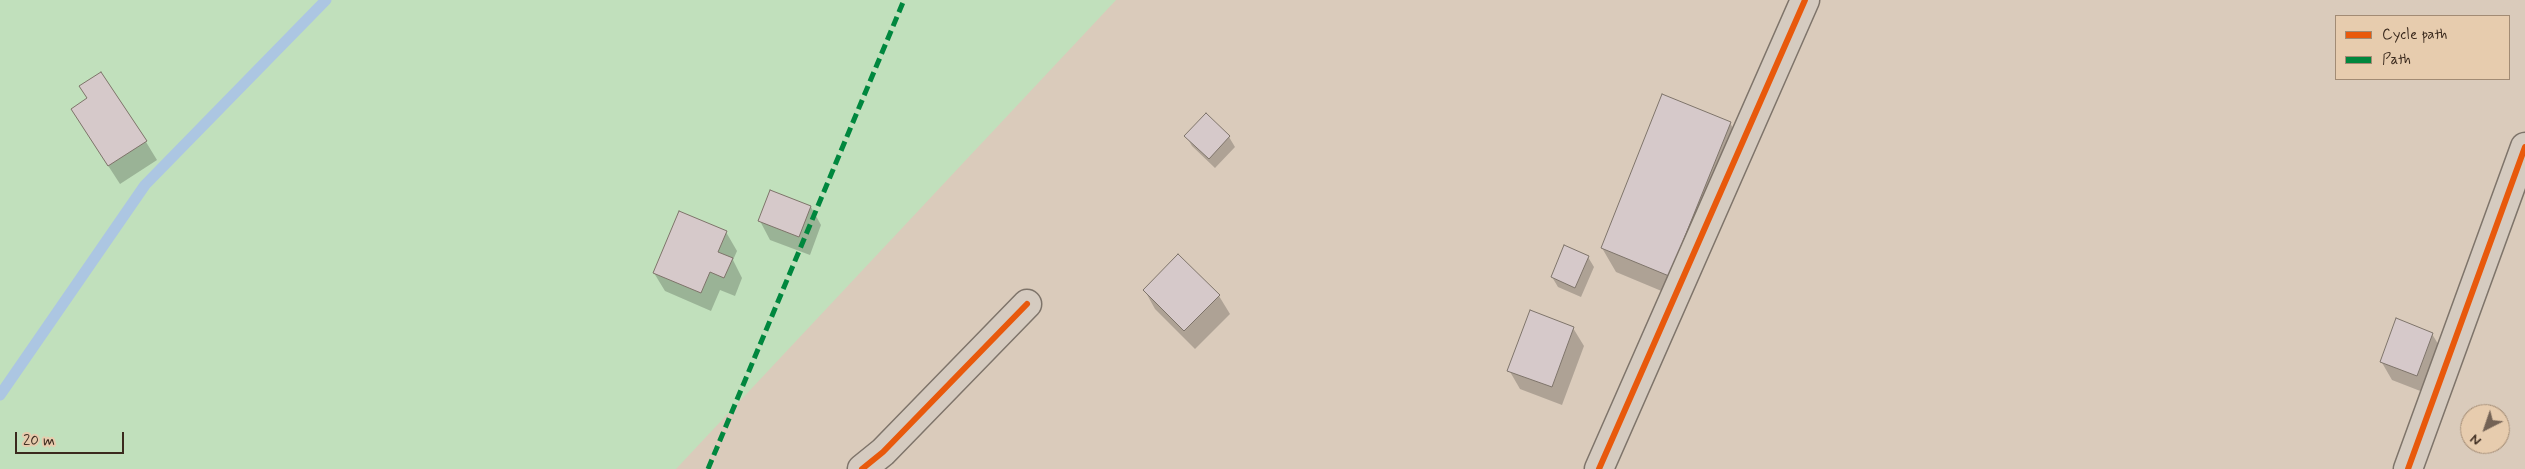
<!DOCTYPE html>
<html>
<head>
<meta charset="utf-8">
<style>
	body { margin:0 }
	#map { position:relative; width:2525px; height:469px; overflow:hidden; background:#dacbbb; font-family:Mynerve,sans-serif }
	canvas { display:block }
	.legend { position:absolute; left:2335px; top:15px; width:175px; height:65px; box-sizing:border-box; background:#e7ccae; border:1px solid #a28b74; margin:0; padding:6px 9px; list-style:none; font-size:15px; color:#3b2a1e }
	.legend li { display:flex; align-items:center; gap:10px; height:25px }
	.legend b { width:25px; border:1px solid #a28b74 }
	.north { position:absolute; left:2460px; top:404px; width:50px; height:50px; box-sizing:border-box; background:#e7ccae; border:1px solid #a28b74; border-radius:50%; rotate:221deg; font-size:14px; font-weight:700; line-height:20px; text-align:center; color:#3b2a1e }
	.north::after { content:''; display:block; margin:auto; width:18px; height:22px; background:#736255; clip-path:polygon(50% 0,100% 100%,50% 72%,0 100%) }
	.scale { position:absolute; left:15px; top:432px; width:109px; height:22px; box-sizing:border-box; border:2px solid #3b2a1e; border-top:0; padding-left:6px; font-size:15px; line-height:18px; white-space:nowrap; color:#3b2a1e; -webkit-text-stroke:4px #e7ccae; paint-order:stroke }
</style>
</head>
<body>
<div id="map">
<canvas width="2525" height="469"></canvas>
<ul class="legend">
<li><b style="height:6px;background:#e8590c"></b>Cycle path</li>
<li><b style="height:6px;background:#00873e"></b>Path</li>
</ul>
<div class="north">N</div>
<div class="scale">20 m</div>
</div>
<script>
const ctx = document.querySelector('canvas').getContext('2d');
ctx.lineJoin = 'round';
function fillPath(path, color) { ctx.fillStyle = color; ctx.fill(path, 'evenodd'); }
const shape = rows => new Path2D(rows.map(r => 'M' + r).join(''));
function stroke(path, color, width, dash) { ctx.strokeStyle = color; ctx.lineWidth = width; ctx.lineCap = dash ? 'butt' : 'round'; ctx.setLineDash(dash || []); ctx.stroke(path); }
fillPath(shape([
	[0,0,1116,0,676,469,0,469]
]), '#c1e0bc');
fillPath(shape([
	[88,99,146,142,157,160,120,184,72,110],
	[1730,123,1744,147,1683,300,1616,272,1602,248],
	[1186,136,1229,137,1235,147,1215,168,1192,146],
	[811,207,821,225,810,255,770,240,760,221],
	[726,232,737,251,733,260,742,278,735,296,720,290,711,311,665,291,654,273],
	[1588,257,1594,267,1581,297,1558,287,1552,277],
	[1145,291,1219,296,1230,314,1195,349,1155,309],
	[1573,328,1584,346,1562,405,1520,389,1509,370],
	[2432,334,2443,352,2428,394,2392,380,2381,361]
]), '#0003');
stroke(shape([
	[0,395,145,185,326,0]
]), '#acc6e2', 11);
const building = shape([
	[101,72,147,141,108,166,71,109,87,98,79,86,101,72],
	[1662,94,1731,122,1669,276,1601,248,1662,94],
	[1206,113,1230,136,1209,159,1184,136,1206,113],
	[770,190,811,206,799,237,758,221,770,190],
	[679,211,727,231,718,252,733,258,724,278,710,272,701,293,653,273,679,211],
	[1564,245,1589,256,1575,288,1551,277,1564,245],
	[1178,254,1220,295,1184,331,1143,290,1178,254],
	[1530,310,1574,327,1552,387,1507,371,1530,310],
	[2396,318,2433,333,2417,376,2380,362,2396,318]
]);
fillPath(building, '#d6c9ca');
stroke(building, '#7e746a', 1);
const minor = shape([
	[862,469,883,452,1027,304],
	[1599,469,1805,0],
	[2408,469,2525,147]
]);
stroke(minor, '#7e746a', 31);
stroke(minor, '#d5cbc0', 28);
stroke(shape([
	[708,469,904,0]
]), '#00873e', 5, [10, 5]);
stroke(shape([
	[862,469,883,452,1027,304],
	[1599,469,1805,0],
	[2408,469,2525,147]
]), '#e8590c', 6);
</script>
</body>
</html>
